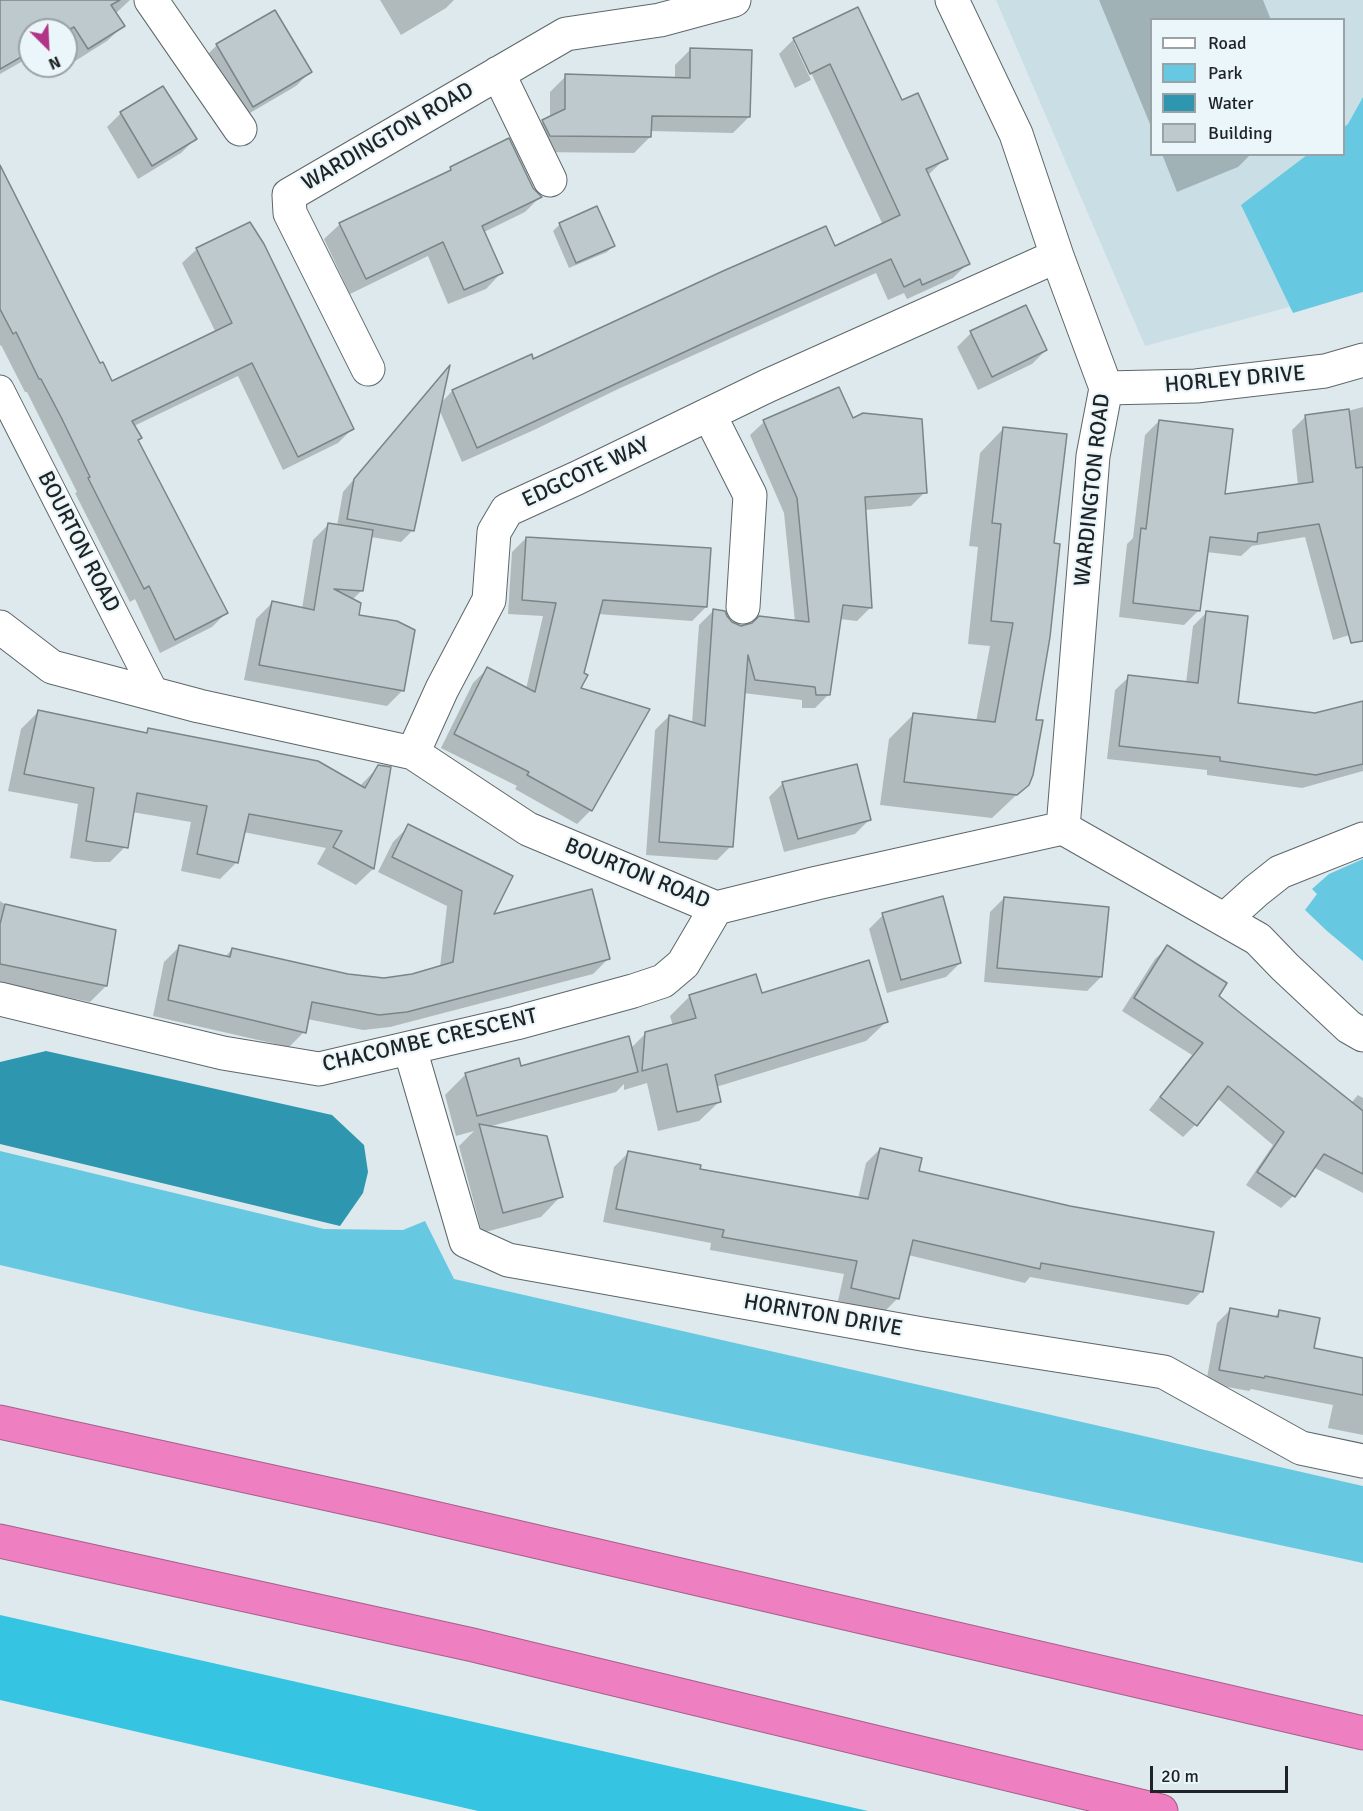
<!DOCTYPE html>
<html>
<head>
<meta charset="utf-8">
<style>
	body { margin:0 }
	#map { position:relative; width:1363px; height:1811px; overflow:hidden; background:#dde9ec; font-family:Signika,sans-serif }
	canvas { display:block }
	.legend { position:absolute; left:1150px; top:18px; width:195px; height:138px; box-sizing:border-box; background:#eaf6fa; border:2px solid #99a2a5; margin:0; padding:8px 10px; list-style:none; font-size:18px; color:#1f2325 }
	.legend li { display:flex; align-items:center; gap:12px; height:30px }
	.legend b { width:30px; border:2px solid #99a2a5 }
	.north { position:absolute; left:18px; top:18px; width:60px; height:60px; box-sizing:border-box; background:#eaf6fa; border:2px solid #99a2a5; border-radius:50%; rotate:156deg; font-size:16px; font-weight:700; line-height:24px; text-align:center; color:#1f2325 }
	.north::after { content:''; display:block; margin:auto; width:21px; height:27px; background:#b13586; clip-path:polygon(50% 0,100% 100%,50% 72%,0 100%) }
	.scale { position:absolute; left:1150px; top:1766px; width:138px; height:27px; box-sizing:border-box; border:3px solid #1f2325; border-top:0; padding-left:8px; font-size:18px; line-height:21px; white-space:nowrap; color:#1f2325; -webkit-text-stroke:4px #eaf6fa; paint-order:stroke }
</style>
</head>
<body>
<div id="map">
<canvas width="1363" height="1811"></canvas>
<ul class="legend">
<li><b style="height:8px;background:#fff"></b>Road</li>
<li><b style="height:16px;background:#67c9e1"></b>Park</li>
<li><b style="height:16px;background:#2e97af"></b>Water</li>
<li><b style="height:16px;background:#bdc9cc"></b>Building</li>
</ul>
<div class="north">N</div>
<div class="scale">20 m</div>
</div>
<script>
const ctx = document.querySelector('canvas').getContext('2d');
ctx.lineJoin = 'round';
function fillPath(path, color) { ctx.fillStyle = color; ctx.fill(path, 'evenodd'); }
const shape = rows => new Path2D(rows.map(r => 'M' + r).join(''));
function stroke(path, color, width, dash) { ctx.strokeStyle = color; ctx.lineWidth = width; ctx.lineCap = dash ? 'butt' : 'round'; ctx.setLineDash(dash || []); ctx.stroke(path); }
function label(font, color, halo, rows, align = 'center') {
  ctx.font = font + ' Signika,sans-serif'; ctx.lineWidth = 4.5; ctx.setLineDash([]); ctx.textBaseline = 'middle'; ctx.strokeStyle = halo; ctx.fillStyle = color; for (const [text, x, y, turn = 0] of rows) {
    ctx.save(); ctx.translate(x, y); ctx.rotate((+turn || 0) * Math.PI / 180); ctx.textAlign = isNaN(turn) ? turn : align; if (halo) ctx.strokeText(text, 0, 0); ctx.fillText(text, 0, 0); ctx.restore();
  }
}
fillPath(shape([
	[996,0,1363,0,1363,287,1145,346],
	[1152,20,1344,20,1344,154,1152,154]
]), '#cadfe5');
fillPath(shape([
	[1363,97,1363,292,1293,313,1241,205,1307,155,1344,154,1344,127,1348,124],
	[1363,859,1363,961,1327,931,1305,910,1317,894,1312,889,1329,874],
	[0,1151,324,1229,403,1230,425,1221,454,1279,1363,1486,1363,1563,196,1311,0,1265]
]), '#67c9e1');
fillPath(shape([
	[0,1615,868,1811,478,1811,0,1700]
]), '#36c4e3');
fillPath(shape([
	[46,1051,332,1115,364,1145,368,1172,363,1193,340,1226,0,1144,0,1062]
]), '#2e97af');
fillPath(shape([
	[33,0,130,0,115,14,123,26,107,41,72,63,66,53,66,30,30,30,30,57,0,74,0,2],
	[380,0,454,0,446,8,401,35],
	[1099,0,1263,0,1271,20,1152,20,1152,129],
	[794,39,902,102,946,158,928,175,968,263,953,278,907,299,904,293,888,300,876,273,616,390,534,430,462,462,439,409,412,531,401,542,371,537,362,590,352,600,358,616,403,690,387,706,244,680,256,619,272,603,302,609,313,540,329,524,337,526,343,492,438,379,440,404,452,391,531,356,533,361,834,248,883,225,797,43,794,43,811,80,795,88,779,54],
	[217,45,310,72,296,86,238,120,203,59],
	[691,49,749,117,733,133,650,131,650,137,634,153,534,152,527,138,543,122,550,118,550,92,566,76,675,79,675,65],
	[162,88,195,139,181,153,138,179,107,127,121,113],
	[1162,154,1251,154,1238,167,1177,192],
	[451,169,532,189,540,197,525,212,484,232,501,273,486,289,448,304,428,256,350,294,324,239,340,224,446,174],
	[0,198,99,365,112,383,216,333,182,263,197,249,249,224,352,429,338,443,283,470,238,376,134,426,140,438,137,441,226,613,212,627,160,653,135,599,130,602,75,493,77,492,27,392,25,392,1,345,0,346],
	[560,224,613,246,607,252,569,268,553,231],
	[971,333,1046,350,1032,364,978,390,957,347],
	[838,389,852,420,925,492,911,506,864,510,871,607,857,621,840,619,829,694,815,708,802,708,802,700,743,693,731,846,717,860,646,855,655,730,669,716,692,723,699,625,713,611,731,624,741,627,795,622,784,513,750,435,764,422],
	[1363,407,1363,631,1333,640,1305,537,1252,546,1241,556,1206,552,1198,611,1184,625,1119,617,1127,544,1133,538,1145,435,1159,421,1223,496,1298,485,1292,430,1306,416,1348,411],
	[1003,429,1034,721,1028,784,992,818,880,805,889,739,913,715,976,722,990,646,968,644,978,547,969,546,980,453],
	[526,538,706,607,692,621,598,614,579,689,591,810,577,824,515,789,517,786,441,748,473,683,487,669,526,689,543,616,508,614,512,552],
	[1207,612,1236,705,1315,714,1363,703,1363,771,1302,788,1207,775,1207,770,1107,759,1115,690,1129,677,1186,683,1193,626],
	[38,712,144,734,149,730,360,786,379,766,390,769,373,869,356,885,317,864,326,848,243,832,237,862,220,879,181,871,191,822,132,812,127,845,110,862,95,862,70,858,78,804,8,791,21,729],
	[783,783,869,820,855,834,784,852,769,797],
	[409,826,492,916,608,959,593,974,390,1027,363,1030,307,1019,304,1032,289,1047,153,1016,164,962,179,947,225,957,232,949,348,975,384,980,412,975,440,967,447,906,378,872,393,842],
	[1004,898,1101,977,1087,991,984,982,990,912],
	[0,901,9,907,114,931,106,986,90,1002,0,983],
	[883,915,960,963,946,977,887,993,869,929],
	[1168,947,1217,996,1351,1103,1358,1095,1363,1098,1363,1193,1313,1167,1293,1196,1281,1208,1246,1185,1273,1145,1217,1098,1195,1125,1183,1137,1149,1110,1192,1055,1122,1011,1155,959],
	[761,995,886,1022,866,1041,716,1087,719,1102,699,1121,658,1131,647,1083,624,1090,624,1084,616,1092,488,1127,548,1138,548,1149,561,1196,541,1217,482,1233,459,1146,474,1131,456,1136,445,1095,466,1074,520,1068,631,1048,646,1033,673,1026,670,1016,690,996],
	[880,1149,917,1173,1202,1291,1188,1305,1030,1277,1025,1283,908,1255,898,1298,884,1312,838,1301,844,1274,710,1250,711,1243,603,1222,614,1167,628,1153,698,1171,858,1199,866,1163],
	[1231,1309,1274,1317,1280,1312,1312,1349,1363,1359,1363,1435,1328,1428,1333,1405,1251,1389,1249,1391,1206,1383,1217,1323]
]), '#0003');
const building = shape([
	[0,0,120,0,111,5,125,26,88,49,74,27,66,31,30,30,30,52,0,69,0,0],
	[858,7,902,100,918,93,948,159,926,169,970,264,922,285,920,279,904,287,891,259,706,342,477,448,452,390,532,354,533,359,723,271,826,226,835,246,900,215,830,64,810,74,793,38,858,7],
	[275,10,312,72,253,107,216,44,275,10],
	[690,48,752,50,750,117,652,116,651,137,550,136,542,120,565,109,565,74,690,78,690,48],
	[163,86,197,139,152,166,120,112,163,86],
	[509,138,533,188,542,197,482,226,503,273,464,290,443,242,366,279,339,223,451,170,450,167,509,138],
	[0,165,100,363,103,362,112,381,232,323,196,248,250,222,264,244,354,429,298,457,252,363,132,421,142,438,138,440,228,613,175,640,149,586,144,589,88,478,90,477,61,417,41,379,39,379,16,332,13,334,0,309,0,165],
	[597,206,615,246,576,263,559,223,597,206],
	[1026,305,1047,350,992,377,970,331,1026,305],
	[450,365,414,531,347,519,354,479,450,365],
	[839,387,853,418,863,413,922,419,927,493,865,497,872,608,843,605,830,695,816,695,815,687,755,680,748,655,733,847,659,842,669,715,705,726,713,609,725,611,727,616,732,622,741,626,752,623,759,616,809,622,797,498,763,420,839,387],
	[1349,409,1356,468,1363,467,1363,641,1351,643,1319,524,1258,533,1257,542,1210,537,1200,611,1133,603,1141,528,1146,529,1159,420,1233,429,1225,494,1313,482,1305,415,1349,409],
	[1003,427,1067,434,1054,543,1060,544,1050,637,1036,720,1043,720,1033,775,1029,785,1017,795,904,782,913,713,995,722,1013,623,991,621,1001,524,992,523,1003,427],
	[328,523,373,530,363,591,334,589,361,603,359,615,397,621,415,630,404,691,259,665,272,601,314,610,328,523],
	[526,537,711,548,707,607,603,600,584,673,588,675,581,688,650,709,592,811,527,775,529,772,454,734,487,667,535,692,556,603,522,600,526,537],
	[1206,611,1248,616,1238,703,1315,713,1363,701,1363,764,1316,775,1220,761,1220,757,1119,746,1128,675,1198,683,1206,611],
	[38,710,147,733,148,728,318,761,365,788,378,765,391,767,374,869,333,847,342,831,249,814,238,863,197,854,207,806,137,793,128,848,86,841,94,788,24,774,38,710],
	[857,764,871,820,798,839,782,782,857,764],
	[408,824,513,876,494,914,592,889,610,959,407,1012,379,1015,312,1002,306,1033,168,1000,179,945,230,957,232,948,348,974,384,978,412,974,453,962,462,891,392,857,408,824],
	[943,896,961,963,901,980,882,913,943,896],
	[1004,897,1109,907,1102,977,997,968,1004,897],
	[5,904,116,930,107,986,0,964,0,924,5,904],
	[1167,945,1227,983,1219,996,1363,1111,1363,1174,1324,1154,1295,1197,1257,1172,1284,1132,1228,1086,1197,1126,1160,1097,1203,1043,1134,998,1167,945],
	[869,960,888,1022,715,1075,721,1102,677,1112,667,1064,642,1071,645,1032,696,1018,689,995,756,974,762,993,869,960],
	[629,1036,638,1072,477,1116,465,1073,519,1058,521,1066,629,1036],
	[479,1124,547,1136,563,1197,503,1213,479,1124],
	[880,1148,922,1158,919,1171,1070,1206,1214,1232,1203,1292,1041,1263,1040,1269,913,1240,899,1299,851,1288,857,1261,722,1237,724,1230,616,1209,628,1151,701,1165,700,1169,868,1199,880,1148],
	[1230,1308,1278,1317,1279,1310,1320,1318,1314,1348,1363,1358,1363,1395,1265,1376,1264,1378,1219,1370,1230,1308]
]);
fillPath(building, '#bdc9cc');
stroke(building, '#7a8588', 1.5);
const lane = shape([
	[0,389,156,695]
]);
const street = shape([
	[151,0,240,129],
	[952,0,1016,134,1057,256,1106,388,1093,456,1063,828],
	[498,73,550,180],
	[368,369,290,213,289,195,566,34,660,20,734,0],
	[1106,388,1196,386,1325,371,1363,360],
	[709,414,750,495,743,607],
	[0,627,52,667,199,706,413,753,528,829,716,908,817,883,1063,828,1258,939,1285,967,1349,1027,1363,1035],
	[413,753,442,689,489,600,494,532,507,510,577,478,767,386,1057,256],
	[1225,919,1256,891,1280,872,1363,839],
	[0,999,223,1053,319,1069,516,1023,633,991,663,981,683,964,716,908],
	[410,1049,466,1241,508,1260,922,1334,1164,1372,1301,1448,1363,1461]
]);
const highway = shape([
	[0,1422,387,1507,1363,1733],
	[0,1541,473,1645,1161,1811]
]);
stroke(lane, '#5d676a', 29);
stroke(street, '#5d676a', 35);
stroke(highway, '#a65f8b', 35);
stroke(lane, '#fff', 27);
stroke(street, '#fff', 33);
stroke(highway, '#ee80c2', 33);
label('22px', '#1f2325', '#eaf6fa', [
	["WARDINGTON ROAD",388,137,-30],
	["HORLEY DRIVE",1235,380,-5],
	["EDGCOTE WAY",586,473,-25],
	["WARDINGTON ROAD",1093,490,-84],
	["BOURTON ROAD",78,542,63],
	["BOURTON ROAD",637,874,22],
	["CHACOMBE CRESCENT",430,1041,-13],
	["HORNTON DRIVE",823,1316,10]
]);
</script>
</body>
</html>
